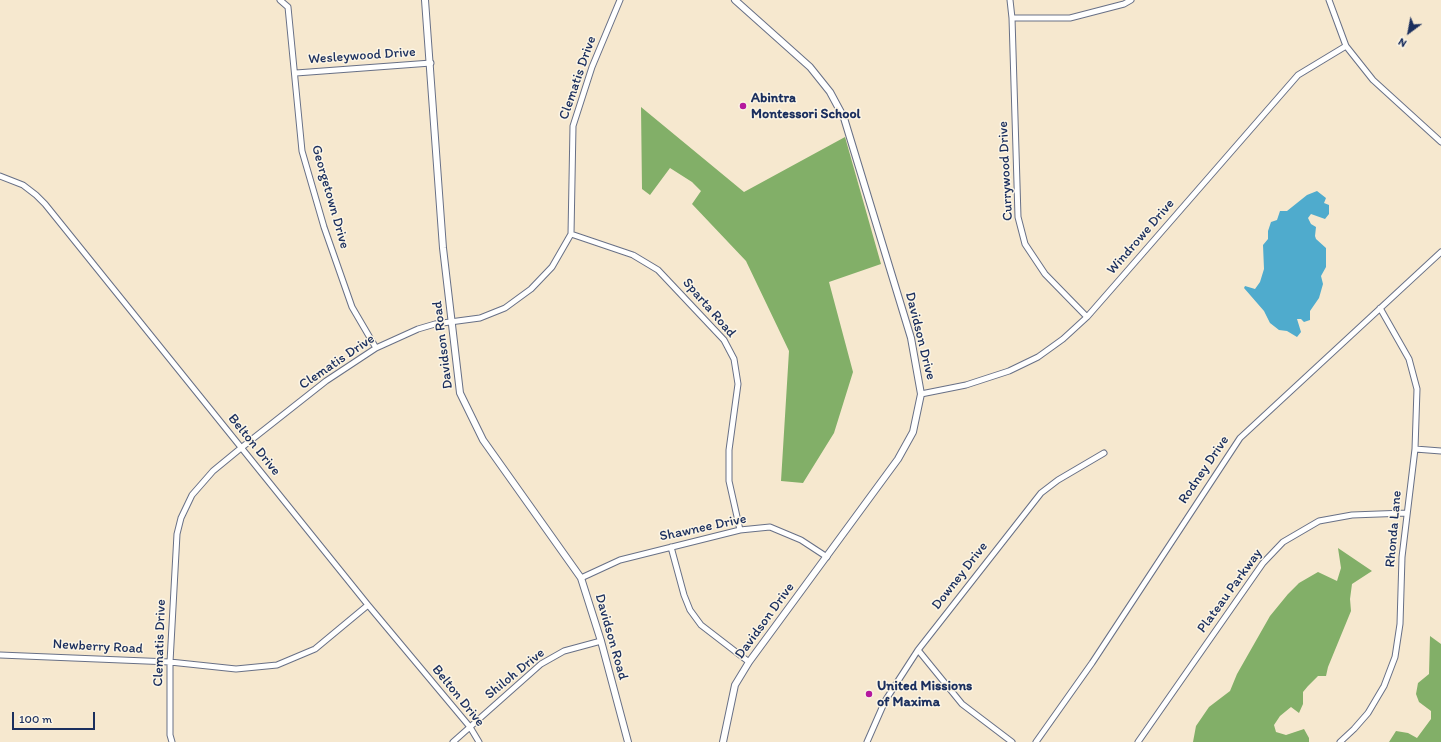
<!DOCTYPE html>
<html>
<head>
<meta charset="utf-8">
<style>
	body { margin:0 }
	#map { position:relative; width:1441px; height:742px; overflow:hidden; background:#f6e8cf; font-family:Itim,sans-serif }
	canvas { display:block }
	.north { position:absolute; left:1389px; top:12px; width:40px; height:40px; -webkit-text-stroke:3px #fcf5e5; paint-order:stroke; rotate:212deg; font-size:11px; font-weight:700; line-height:16px; text-align:center; color:#1b2f5e }
	.north::after { content:''; display:block; margin:auto; width:14px; height:18px; background:#1b2f5e; clip-path:polygon(50% 0,100% 100%,50% 72%,0 100%) }
	.scale { position:absolute; left:12px; top:712px; width:83px; height:18px; box-sizing:border-box; border:2px solid #1b2f5e; border-top:0; padding-left:5px; font-size:12px; line-height:14px; white-space:nowrap; color:#1b2f5e; -webkit-text-stroke:3px #fcf5e5; paint-order:stroke }
</style>
</head>
<body>
<div id="map">
<canvas width="1441" height="742"></canvas>
<div class="north">N</div>
<div class="scale">100 m</div>
</div>
<script>
const ctx = document.querySelector('canvas').getContext('2d');
ctx.lineJoin = 'round';
function fillPath(path, color) { ctx.fillStyle = color; ctx.fill(path, 'evenodd'); }
const shape = rows => new Path2D(rows.map(r => 'M' + r).join(''));
function stroke(path, color, width, dash) { ctx.strokeStyle = color; ctx.lineWidth = width; ctx.lineCap = dash ? 'butt' : 'round'; ctx.setLineDash(dash || []); ctx.stroke(path); }
function label(font, color, halo, rows, align = 'center') {
  ctx.font = font + ' Itim,sans-serif'; ctx.lineWidth = 3; ctx.setLineDash([]); ctx.textBaseline = 'middle'; ctx.strokeStyle = halo; ctx.fillStyle = color; for (const [text, x, y, turn = 0] of rows) {
    ctx.save(); ctx.translate(x, y); ctx.rotate((+turn || 0) * Math.PI / 180); ctx.textAlign = isNaN(turn) ? turn : align; if (halo) ctx.strokeText(text, 0, 0); ctx.fillText(text, 0, 0); ctx.restore();
  }
}
fillPath(shape([
	[641,107,744,192,845,137,881,264,829,282,853,372,834,433,803,483,781,481,789,351,746,261,692,204,701,191,692,182,670,168,650,195,642,189],
	[1338,548,1372,571,1352,584,1350,599,1351,611,1328,667,1326,676,1318,676,1308,686,1303,692,1303,704,1299,713,1291,707,1280,716,1274,725,1276,732,1286,735,1304,729,1309,738,1309,742,1193,742,1196,726,1209,707,1230,691,1237,674,1270,616,1288,594,1299,583,1318,572,1337,581,1341,568],
	[1430,636,1441,644,1441,742,1389,742,1396,731,1408,733,1417,738,1431,719,1431,711,1419,702,1416,694,1418,683,1429,674]
]), '#82af68');
fillPath(shape([
	[1317,191,1326,198,1324,203,1329,205,1329,214,1325,219,1311,214,1308,218,1311,224,1316,227,1315,236,1316,239,1326,248,1326,267,1321,276,1323,284,1319,298,1310,311,1310,320,1304,322,1301,319,1297,319,1301,332,1297,337,1287,331,1279,330,1270,323,1264,311,1244,288,1245,286,1255,289,1260,282,1264,269,1263,245,1268,239,1268,231,1271,222,1277,220,1280,211,1287,211,1307,195]
]), '#4fabcd');
const minor = shape([
	[280,0,288,7,302,151,324,227,352,307,376,348],
	[1010,0,1012,18,1018,217,1025,244,1045,274,1087,317],
	[1329,0,1346,46,1373,80,1441,142],
	[1012,18,1070,18,1124,4,1131,0],
	[296,73,431,63],
	[0,176,23,185,36,195,45,204,368,605,470,727,479,742],
	[571,234,633,255,658,270,724,340,734,359,738,384,729,450,729,481,740,530],
	[921,394,966,385,1009,371,1038,357,1063,339,1087,317,1122,277,1298,75,1346,46],
	[1415,449,1441,451],
	[671,547,684,595,690,610,701,625,749,662],
	[581,578,620,560,740,530,770,527,801,540,827,557],
	[918,650,962,704,1012,742],
	[0,655,170,662,236,669,277,665,315,649,368,605],
	[172,742,170,735,170,662,177,534,181,518,192,495,213,471,241,448,326,381,376,348,418,329,435,324,480,318,505,308,531,289,552,267,571,234,573,126,592,67,620,0],
	[453,742,541,664,564,651,601,641],
	[867,742,885,701,918,650,1041,493,1058,480,1104,453],
	[1036,742,1092,663,1240,438,1441,252],
	[1138,742,1263,563,1283,542,1319,521,1352,515,1406,513],
	[1340,742,1354,729,1368,713,1384,686,1395,657,1400,624,1402,557,1415,449,1417,389,1409,359,1380,308]
]);
const tertiary = shape([
	[425,0,443,248,460,393,483,440,581,578,601,641,628,742],
	[723,742,735,685,749,662,898,459,913,432,921,394,911,338,844,118,830,92,810,67,735,0]
]);
stroke(minor, '#687086', 7);
stroke(tertiary, '#687086', 8);
stroke(minor, '#fff', 5);
stroke(tertiary, '#fff', 6);
for (const [x, y, r, color] of [
	[743,106,4,"#b5179e"],
	[869,694,4,"#b5179e"]
]) { const dot = new Path2D(); dot.arc(x, y, r, 0, 2 * Math.PI); ctx.fillStyle = color; ctx.fill(dot); stroke(dot, '#fcf5e5', 1.5); }
label('14px', '#1b2f5e', '#fcf5e5', [
	["Wesleywood Drive",362,56,-4],
	["Clematis Drive",578,78,-71],
	["Currywood Drive",1006,171,-93],
	["Georgetown Drive",330,197,74],
	["Windrowe Drive",1141,237,-49],
	["Sparta Road",709,308,49],
	["Davidson Drive",920,336,76],
	["Davidson Road",443,345,-97],
	["Clematis Drive",337,362,-34],
	["Belton Drive",254,445,51],
	["Rodney Drive",1204,470,-56],
	["Shawnee Drive",703,528,-12],
	["Rhonda Lane",1394,529,-85],
	["Downey Drive",960,576,-52],
	["Plateau Parkway",1230,591,-54],
	["Davidson Drive",765,621,-54],
	["Davidson Road",611,637,74],
	["Clematis Drive",160,643,-88],
	["Newberry Road",98,647,3],
	["Shiloh Drive",515,674,-39],
	["Belton Drive",458,696,51]
]);
label('bold 14px', '#1b2f5e', '#fcf5e5', [
	["Abintra",751,98],
	["Montessori School",751,114],
	["United Missions",877,686],
	["of Maxima",877,702]
], 'left');
</script>
</body>
</html>
